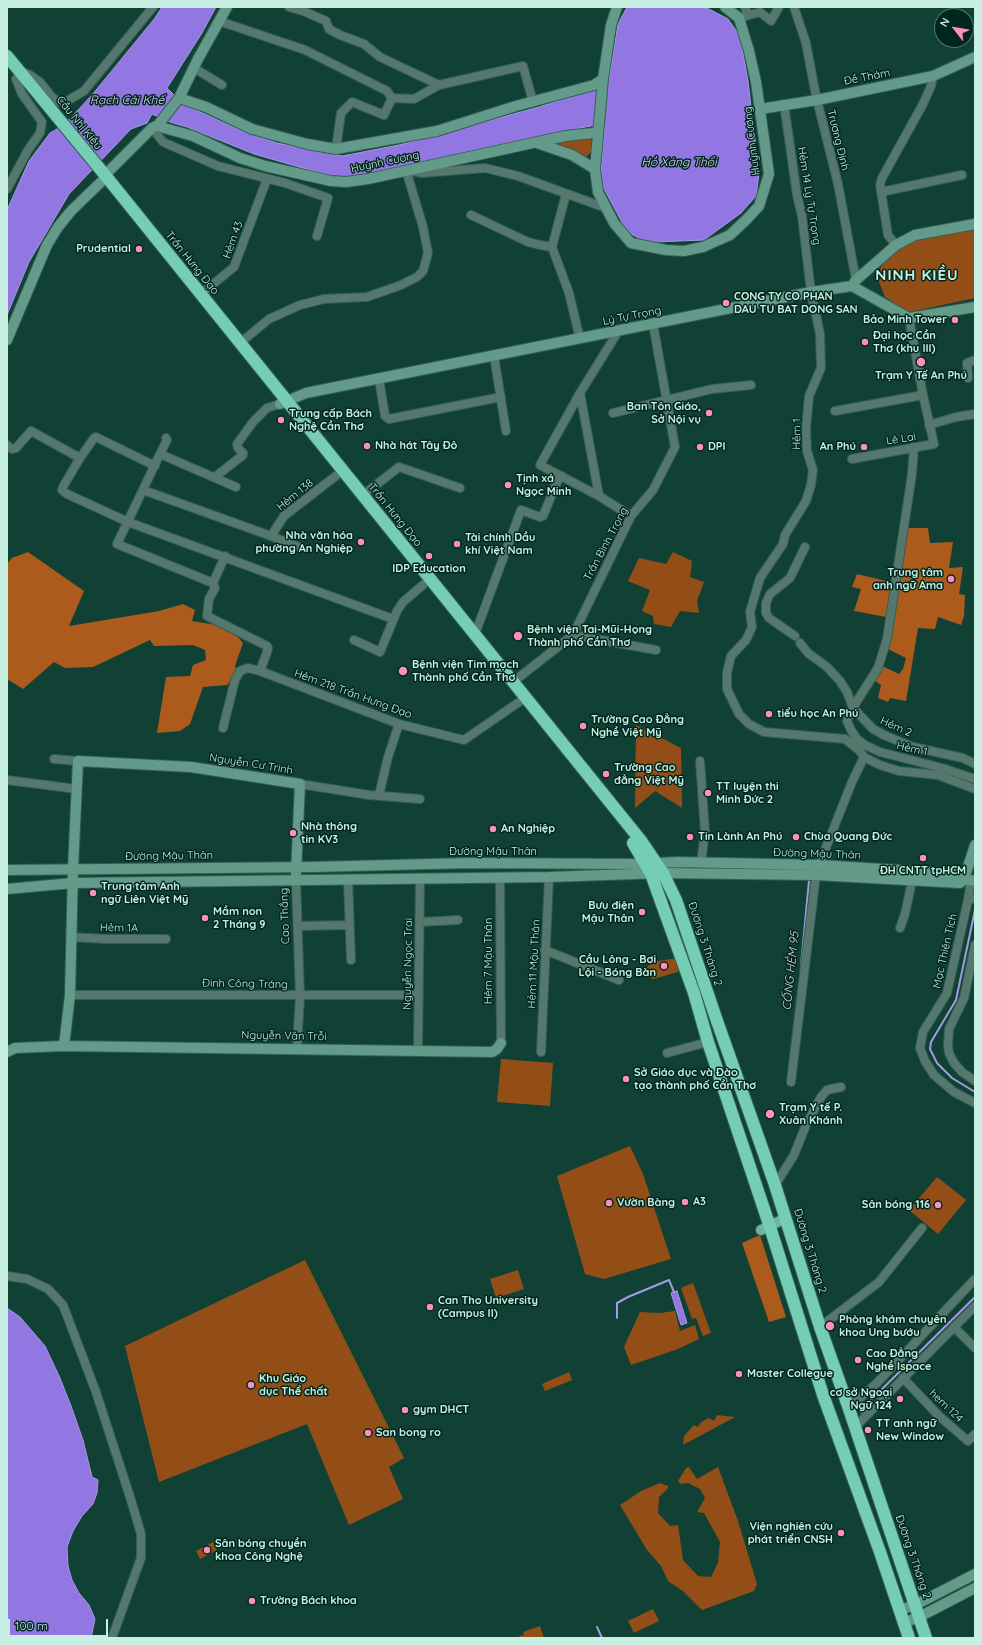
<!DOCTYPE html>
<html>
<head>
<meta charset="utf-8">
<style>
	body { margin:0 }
	#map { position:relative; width:982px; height:1645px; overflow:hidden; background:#114135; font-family:Quicksand,sans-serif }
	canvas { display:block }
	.frame { position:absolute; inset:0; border:8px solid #c7f0e2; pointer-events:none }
	.north { position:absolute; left:934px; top:8px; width:40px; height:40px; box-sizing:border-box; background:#00261d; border:1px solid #50776c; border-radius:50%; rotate:301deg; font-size:11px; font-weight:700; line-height:16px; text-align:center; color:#c7f0e2 }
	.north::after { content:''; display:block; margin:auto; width:14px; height:18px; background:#fd8ebf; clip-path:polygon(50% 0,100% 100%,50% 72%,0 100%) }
	.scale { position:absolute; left:8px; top:1619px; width:100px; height:18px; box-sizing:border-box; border:2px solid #c7f0e2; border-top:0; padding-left:5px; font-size:12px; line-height:14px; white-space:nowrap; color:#c7f0e2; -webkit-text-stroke:3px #00261d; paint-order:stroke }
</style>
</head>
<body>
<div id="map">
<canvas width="982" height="1645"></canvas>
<div class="frame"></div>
<div class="north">N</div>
<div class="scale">100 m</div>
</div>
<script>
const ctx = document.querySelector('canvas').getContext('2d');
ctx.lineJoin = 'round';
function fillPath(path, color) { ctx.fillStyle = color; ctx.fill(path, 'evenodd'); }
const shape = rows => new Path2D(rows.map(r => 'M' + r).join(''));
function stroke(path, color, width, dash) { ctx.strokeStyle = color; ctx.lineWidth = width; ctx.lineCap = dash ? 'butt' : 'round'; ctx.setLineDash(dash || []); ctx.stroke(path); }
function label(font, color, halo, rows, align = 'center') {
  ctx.font = font + ' Quicksand,sans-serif'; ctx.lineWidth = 3; ctx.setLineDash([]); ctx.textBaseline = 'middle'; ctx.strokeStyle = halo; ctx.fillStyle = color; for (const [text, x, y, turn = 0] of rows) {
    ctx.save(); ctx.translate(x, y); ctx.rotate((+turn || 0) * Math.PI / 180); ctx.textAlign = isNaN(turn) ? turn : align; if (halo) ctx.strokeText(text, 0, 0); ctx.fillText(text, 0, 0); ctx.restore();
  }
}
fillPath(shape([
	[590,137,592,141,591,152,586,157,548,142],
	[975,228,975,298,910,312,903,309,885,297,879,282,880,269,883,262,907,242],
	[673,552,692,561,690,577,704,582,697,601,699,613,680,611,671,627,654,624,653,616,642,611,650,590,628,581,639,558,666,564],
	[636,725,681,748,682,808,655,791,635,808],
	[678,958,681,971,653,979,643,974,651,962],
	[501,1059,553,1063,550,1106,497,1102],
	[630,1146,643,1174,671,1259,604,1279,585,1274,557,1176],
	[937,1177,966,1200,938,1234,909,1210],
	[305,1260,404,1458,389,1467,403,1499,349,1525,307,1424,159,1482,125,1346],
	[518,1270,524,1289,496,1298,490,1279],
	[693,1283,711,1333,703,1336,696,1318,692,1319,681,1288],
	[675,1311,680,1331,695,1325,699,1339,678,1349,631,1365,624,1347,640,1312,660,1313],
	[569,1372,572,1380,545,1391,542,1384],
	[717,1415,735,1417,683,1445,684,1436,694,1425,698,1427,701,1422,709,1418,714,1421],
	[689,1467,697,1479,718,1467,738,1521,757,1584,754,1591,702,1610,684,1592,668,1581,661,1566,647,1550,620,1505,641,1491,660,1483,668,1486,668,1488,659,1497,658,1513,670,1526,678,1525,683,1560,698,1576,711,1577,718,1563,720,1542,704,1513,697,1512,705,1498,700,1489,688,1483,681,1484,678,1481,686,1468],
	[213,1542,217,1550,200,1559,196,1551],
	[653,1609,659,1621,634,1633,628,1621],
	[540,1626,544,1638,520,1638,519,1636,524,1635,523,1632]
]), '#934e18');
fillPath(shape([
	[904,528,928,528,930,543,953,542,949,568,963,567,959,594,965,595,964,616,961,625,938,617,935,629,918,628,906,701,890,698,888,702,878,698,881,685,874,680,882,666,899,674,903,669,906,658,886,648,892,618,854,611,861,589,852,587,857,574,894,583],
	[28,552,84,591,69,626,159,611,183,604,195,610,192,621,229,627,243,643,235,666,238,671,227,685,203,687,190,724,180,731,157,733,166,677,190,676,193,665,206,660,205,650,193,645,154,646,150,640,93,667,65,668,54,662,23,689,7,679,7,564,12,558],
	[760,1235,786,1317,769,1322,742,1243]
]), '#ac5b1d');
const water = shape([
	[162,7,216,7,202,33,167,88,183,104,244,132,277,143,342,156,399,145,447,132,539,107,608,85,618,24,627,7,699,7,709,9,728,19,740,36,748,81,759,174,756,196,741,213,704,240,654,242,645,241,633,235,624,226,603,187,601,174,605,123,503,144,359,176,334,177,254,154,187,127,170,122,152,114,147,123,131,129,69,194,29,262,7,315,7,210,29,161,50,133,64,125,92,95,155,18,162,7],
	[677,1291,687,1323,681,1325,671,1293,677,1291],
	[7,1308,20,1317,45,1346,60,1378,71,1406,83,1440,92,1477,98,1480,97,1493,93,1504,82,1516,73,1531,67,1547,68,1566,72,1580,79,1593,89,1605,95,1619,91,1638,7,1638,7,1308]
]);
fillPath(water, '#9276e2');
stroke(water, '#a29be2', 1);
stroke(shape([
	[975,910,956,1000,931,1042,930,1049,937,1063,952,1078,975,1092],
	[801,965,809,881],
	[617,1318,617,1303,628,1297,669,1280,674,1292],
	[826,1328,833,1322],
	[869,1402,975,1297],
	[597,1627,602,1638]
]), '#a29be2', 2);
const street = shape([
	[289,7,303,11,326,21,329,29,340,35,364,44,380,57,439,85],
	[745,7,748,15],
	[794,7,806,43,816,96,838,184,856,280],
	[739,18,760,12,771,21,779,7],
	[219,21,305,50,387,91,392,98,414,99,439,85,523,66,533,102],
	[194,68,222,85],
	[20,71,30,75,40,82,52,97,59,102,67,101,84,91,153,7],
	[784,104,797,195,802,216,811,292,820,334,821,368,809,396,806,429,807,451,813,470,811,485,806,501,785,535,783,544,760,578,750,612,752,627,746,640,731,656,727,673,727,689,739,714,749,724,764,732,845,739,859,750,864,757,880,765,899,771,938,775,975,789],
	[152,128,163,142,218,166,285,183,328,198,317,236],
	[336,149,341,113,352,102,384,115,392,98],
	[7,189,28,150,40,133,42,122,22,94,16,79],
	[881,192,962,175],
	[566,194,552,247,569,293,580,339],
	[471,215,528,242,540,245,552,247],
	[896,245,888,235,880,185,882,178,923,104,931,86,933,76],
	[201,294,234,267,267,179],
	[240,343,269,319,300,305,324,299,367,297,401,285,417,277,423,271,428,253,423,227,406,170,422,173,485,168,518,176,606,208],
	[494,356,506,431],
	[968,378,967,363,975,360],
	[379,379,385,416,389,419,501,397],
	[580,393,540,465,599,496,580,393,619,330],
	[835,411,923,395],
	[613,413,712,389,751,385],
	[929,425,956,417,975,414],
	[166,438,167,440,160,454,117,544,213,583],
	[7,445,12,449,16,448,31,431,80,458],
	[914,447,912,474,887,639,878,668,850,712,847,721,851,730,857,739,865,745,880,752,942,768,975,779],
	[160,454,236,487],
	[852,459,934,444,923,395,909,318],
	[155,466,96,437,94,438,80,458,64,485,62,490,67,494,128,522,393,619],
	[215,477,243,455,243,453,238,448,237,444,253,422,267,408,280,404],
	[143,490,271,536,299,547],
	[363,495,399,467,460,488],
	[599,496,631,516],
	[271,536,284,516,337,475],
	[225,556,213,583,215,588,209,599,207,616,267,646,268,648,267,652,260,671,399,724,464,740,519,702],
	[475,634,521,510,540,517,543,516,557,482,562,476],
	[573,635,656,650],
	[795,636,769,618,766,613,766,603,770,594,790,578,805,547],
	[354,640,380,652,397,611,403,602,424,584],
	[800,643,808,653,827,667,840,681,847,692,853,708,873,729,884,735,913,747,963,758,975,764],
	[513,682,573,635,631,516,653,490,675,447,653,324],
	[223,728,235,680,240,671,248,668,260,671],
	[54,759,78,761],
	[700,761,705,832,701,863],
	[7,780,77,789],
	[300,784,369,795,420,799],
	[379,795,388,757,399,724],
	[819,865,852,782,864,757],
	[500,878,501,1043],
	[348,880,351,960],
	[296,881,300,996,297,1048],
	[975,898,968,900,947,993,923,1032,920,1048,925,1061,934,1075,954,1092,975,1103],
	[968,900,971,881],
	[420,922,458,920],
	[298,926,349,925],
	[900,928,905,914,912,881],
	[71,937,106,939,166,939],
	[975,945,964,998,949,1029,948,1045,949,1053,954,1063,962,1072,975,1081],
	[545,950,619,980],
	[70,995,419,995],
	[418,1050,420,879],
	[541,1052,549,877],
	[667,1053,708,1042],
	[791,1082,816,875],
	[774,1182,779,1179,794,1155,806,1125,821,1097,827,1090,841,1087],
	[7,1276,27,1279,48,1289,63,1305,96,1392,131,1500,141,1534,141,1558,112,1638],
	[820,1327,879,1282,922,1228],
	[954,1327,975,1348],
	[903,1378,939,1416,968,1441,975,1434],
	[858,1400,877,1383,975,1279],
	[854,1403,858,1400,867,1415,855,1427],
	[867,1415,975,1306]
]);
const secondary = shape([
	[617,7,611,25,603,79,595,169,598,192,614,223,631,243,666,250,684,251,703,247,730,235,746,220,759,206,769,174,756,82,749,51,739,18,725,7],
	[179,98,206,107,252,129,307,144,336,149,437,131,516,106,594,85,603,79],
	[760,109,817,100,933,76,975,57],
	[158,125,164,128,193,136,240,158,265,166,331,181,346,182,368,179,565,136,594,133,598,130],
	[537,143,572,155,595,169],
	[105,175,152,128,158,125,179,98,198,59,227,7],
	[852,286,909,318,975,307],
	[7,340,47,245,58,227,71,211,101,182],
	[280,404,306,393,811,292,852,286,856,280,896,245,915,235,975,224],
	[7,870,312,867,469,863,639,864,678,862,819,865,961,874,964,879,975,881],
	[7,889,73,883,549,877,663,873,816,875,960,883,964,879,975,845],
	[64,1046,70,995,73,869,78,761,191,767,300,784,296,873],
	[7,1052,15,1048,64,1046,492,1052,497,1049,501,1043],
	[900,1610,915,1605,975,1574],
	[903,1623,919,1617,975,1588]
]);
const primary = shape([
	[761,1230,786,1218]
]);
const highway = shape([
	[7,56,105,175,642,842,663,873,676,900,717,1021,774,1182,820,1327,848,1406,926,1638],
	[633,843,651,874,694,993,708,1042,770,1227,823,1395,880,1552,909,1638]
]);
stroke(street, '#326054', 10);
stroke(secondary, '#326054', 12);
stroke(primary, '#326054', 12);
stroke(highway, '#326054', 14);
stroke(street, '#56776d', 8);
stroke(secondary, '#639a8a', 10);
stroke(primary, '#6db5a0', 10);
stroke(highway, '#75cdb4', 12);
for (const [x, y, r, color] of [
	[139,249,4,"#fd8ebf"],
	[726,303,4,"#fd8ebf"],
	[955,320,4,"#fd8ebf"],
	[865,342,4,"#fd8ebf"],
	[921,362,5,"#fd8ebf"],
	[709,413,4,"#fd8ebf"],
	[281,420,4,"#fd8ebf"],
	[367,446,4,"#fd8ebf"],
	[700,447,4,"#fd8ebf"],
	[864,447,4,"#fd8ebf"],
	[508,485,4,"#fd8ebf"],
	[361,542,4,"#fd8ebf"],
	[457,544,4,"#fd8ebf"],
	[429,556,4,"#fd8ebf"],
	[951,579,4,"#fd8ebf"],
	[518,636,5,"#fd8ebf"],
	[403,671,5,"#fd8ebf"],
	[769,714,4,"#fd8ebf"],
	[583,726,4,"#fd8ebf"],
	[606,774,4,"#fd8ebf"],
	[708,793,4,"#fd8ebf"],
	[493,829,4,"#fd8ebf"],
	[293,833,4,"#fd8ebf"],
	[690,837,4,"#fd8ebf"],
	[796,837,4,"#fd8ebf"],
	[923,858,4,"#fd8ebf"],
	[93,893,4,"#fd8ebf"],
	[642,912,4,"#fd8ebf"],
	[205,918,4,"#fd8ebf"],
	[664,966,4,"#fd8ebf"],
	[626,1079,4,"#fd8ebf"],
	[770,1114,5,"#fd8ebf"],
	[685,1202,4,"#fd8ebf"],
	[609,1203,4,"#fd8ebf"],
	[938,1205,4,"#fd8ebf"],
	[430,1307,4,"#fd8ebf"],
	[830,1326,5,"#fd8ebf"],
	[858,1360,4,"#fd8ebf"],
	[739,1374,4,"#fd8ebf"],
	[251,1385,4,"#fd8ebf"],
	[900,1399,4,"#fd8ebf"],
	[405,1410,4,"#fd8ebf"],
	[868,1430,4,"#fd8ebf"],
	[368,1433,4,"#fd8ebf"],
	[841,1533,4,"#fd8ebf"],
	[207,1550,4,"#fd8ebf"],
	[252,1601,4,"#fd8ebf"]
]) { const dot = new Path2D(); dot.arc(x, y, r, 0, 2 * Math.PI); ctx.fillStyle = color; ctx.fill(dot); stroke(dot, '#00261d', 1.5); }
label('11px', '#c7f0e2', '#00261d', [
	["Đề Thám",867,77,-11],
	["Cầu Nhị Kiều",79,123,51],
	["Trương Định",838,140,76],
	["Huỳnh Cương",752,141,-97],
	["Huỳnh Cương",385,162,-12],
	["Hẻm 14 Lý Tự Trọng",809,196,81],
	["Hẻm 43",233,240,-70],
	["Trần Hưng Đạo",192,263,51],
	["Lý Tự Trọng",632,316,-11],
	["Hẻm 1",797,434,-89],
	["Lê Lai",901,439,-9],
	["Hẻm 138",295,495,-39],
	["Trần Hưng Đạo",395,515,51],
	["Trần Bình Trọng",606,544,-62],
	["Hẻm 218 Trần Hưng Đạo",353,694,20],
	["Hẻm 2",896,727,24],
	["Hẻm 1",912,749,13],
	["Nguyễn Cư Trinh",251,764,9],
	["Đường Mậu Thân",493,852],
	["Đường Mậu Thân",817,854,2],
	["Đường Mậu Thân",169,856,-1],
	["Cao Thắng",285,916,-92],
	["Hẻm 1A",119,928,1],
	["Đường 3 Tháng 2",705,944,72],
	["Mạc Thiên Tích",945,951,-77],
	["Hẻm 7 Mậu Thân",489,961,-90],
	["Nguyễn Ngọc Trai",408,964,-89],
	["Hẻm 11 Mậu Thân",534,964,-87],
	["Đinh Công Tráng",245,984,1],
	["Nguyễn Văn Trỗi",284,1036,1],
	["Đường 3 Tháng 2",810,1251,73],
	["hem 124",946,1406,44],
	["Đường 3 Tháng 2",913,1557,71]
]);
label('bold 11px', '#c7f0e2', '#00261d', [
	["Prudential",131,249,"right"],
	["CONG TY CO PHAN",734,297],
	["DAU TU BAT DONG SAN",734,310],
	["Bảo Minh Tower",947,320,"right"],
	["Đại học Cần",873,336],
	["Thơ (khu III)",873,349],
	["Trạm Y Tế An Phú",921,376,"center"],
	["Ban Tôn Giáo,",701,407,"right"],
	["Sở Nội vụ",701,420,"right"],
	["Trung cấp Bách",289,414],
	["Nghệ Cần Thơ",289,427],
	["Nhà hát Tây Đô",375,446],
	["DPI",708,447],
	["An Phú",856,447,"right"],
	["Tịnh xá",516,479],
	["Ngọc Minh",516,492],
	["Nhà văn hóa",353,536,"right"],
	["phường An Nghiệp",353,549,"right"],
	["Tài chính Dầu",465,538],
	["khí Việt Nam",465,551],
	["IDP Education",429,569,"center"],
	["Trung tâm",943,573,"right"],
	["anh ngữ Ama",943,586,"right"],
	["Bệnh viện Tai-Mũi-Họng",527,630],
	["Thành phố Cần Thơ",527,643],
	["Bệnh viện Tim mạch",412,665],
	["Thành phố Cần Thơ",412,678],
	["tiểu học An Phú",777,714],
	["Trường Cao Đẳng",591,720],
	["Nghề Việt Mỹ",591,733],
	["Trường Cao",614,768],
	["đẳng Việt Mỹ",614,781],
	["TT luyện thi",716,787],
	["Minh Đức 2",716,800],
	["Nhà thông",301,827],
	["tin KV3",301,840],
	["An Nghiệp",501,829],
	["Tin Lành An Phú",698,837],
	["Chùa Quang Đức",804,837],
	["ĐH CNTT tpHCM",923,871,"center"],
	["Trung tâm Anh",101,887],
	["ngữ Liên Việt Mỹ",101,900],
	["Bưu điện",634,906,"right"],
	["Mậu Thân",634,919,"right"],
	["Mầm non",213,912],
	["2 Tháng 9",213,925],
	["Cầu Lông - Bơi",656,960,"right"],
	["Lội - Bóng Bàn",656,973,"right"],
	["Sở Giáo dục và Đào",634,1073],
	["tạo thành phố Cần Thơ",634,1086],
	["Trạm Y tế P.",779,1108],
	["Xuân Khánh",779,1121],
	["A3",693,1202],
	["Vườn Bàng",617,1203],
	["Sân bóng 116",930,1205,"right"],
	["Can Tho University",438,1301],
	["(Campus II)",438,1314],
	["Phòng khám chuyên",839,1320],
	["khoa Ung bướu",839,1333],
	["Cao Đẳng",866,1354],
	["Nghề Ispace",866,1367],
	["Master Collegue",747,1374],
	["Khu Giáo",259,1379],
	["dục Thể chất",259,1392],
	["cơ sở Ngoại",892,1393,"right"],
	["Ngữ 124",892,1406,"right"],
	["gym DHCT",413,1410],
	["TT anh ngữ",876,1424],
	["New Window",876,1437],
	["San bong ro",376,1433],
	["Viện nghiên cứu",833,1527,"right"],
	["phát triển CNSH",833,1540,"right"],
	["Sân bóng chuyền",215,1544],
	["khoa Công Nghệ",215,1557],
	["Trường Bách khoa",260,1601]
], 'left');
label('italic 12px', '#dcd7f3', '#00261d', [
	["Rạch Cái Khế",127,100],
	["Hồ Xáng Thổi",679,162],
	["CỐNG HẺM 95",791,971,-84]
]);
ctx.letterSpacing = '1px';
label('bold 15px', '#c7f0e2', '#00261d', [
	["NINH KIỀU",917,275]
]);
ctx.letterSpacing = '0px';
</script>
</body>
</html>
